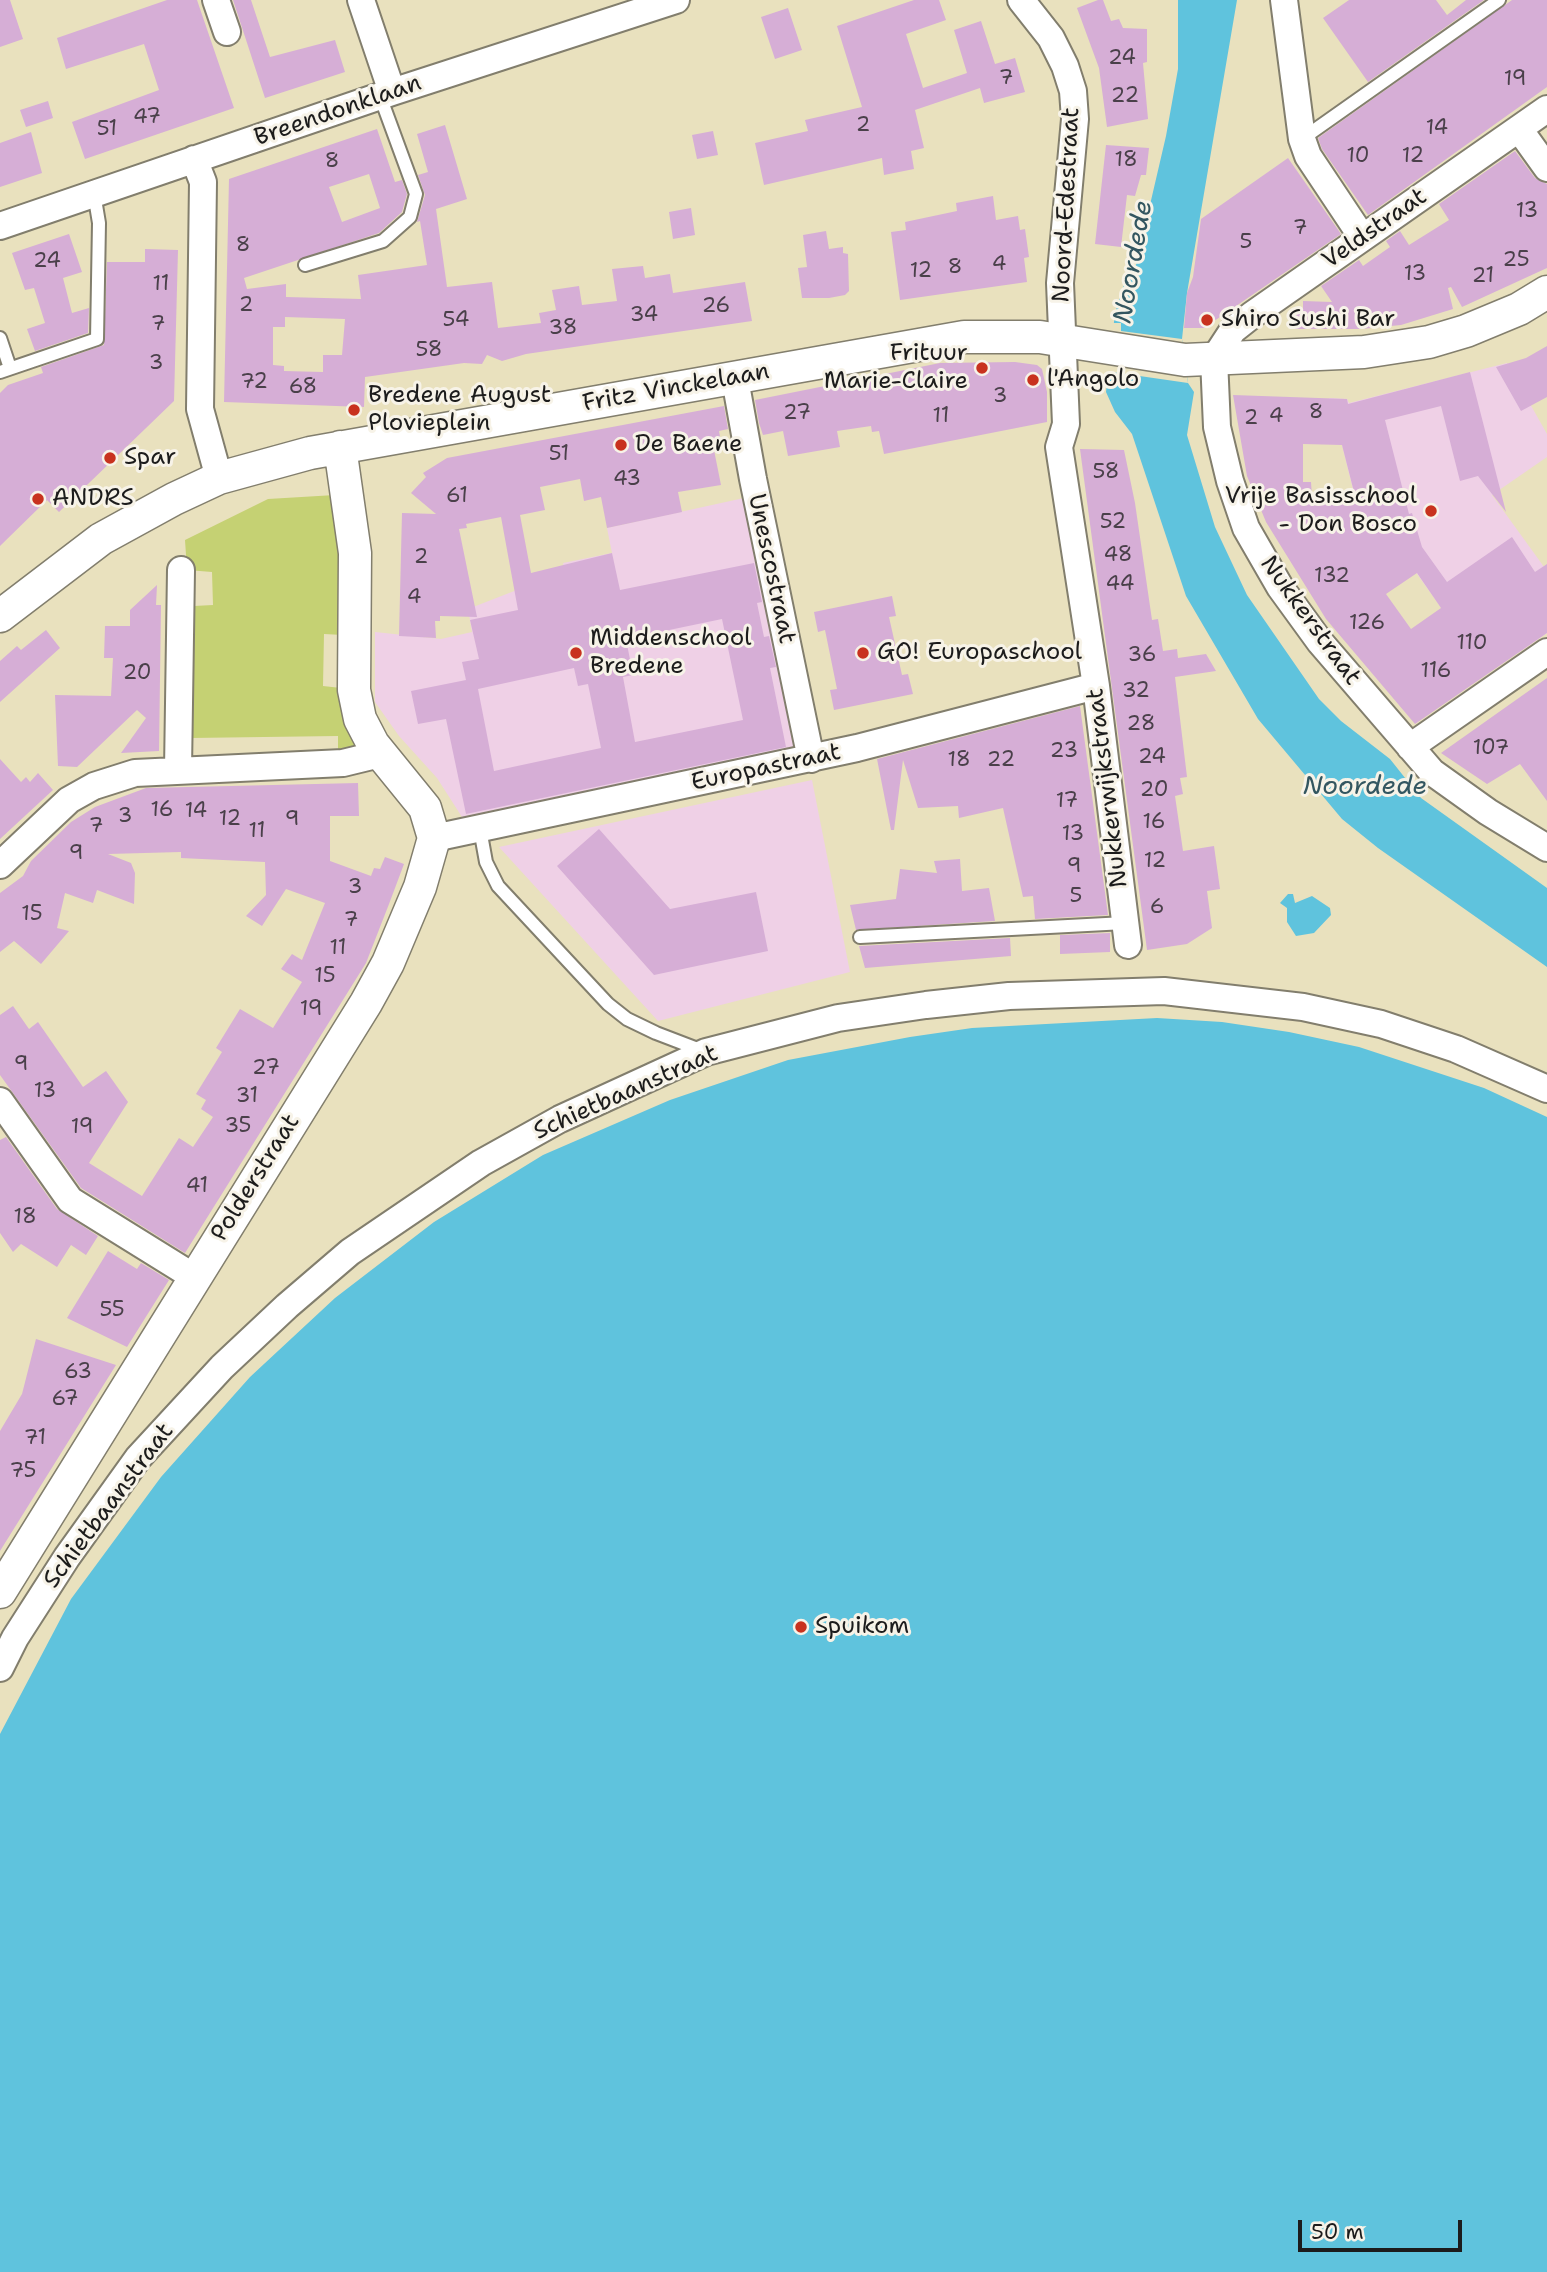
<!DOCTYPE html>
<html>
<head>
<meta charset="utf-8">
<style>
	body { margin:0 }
	#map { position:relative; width:1547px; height:2272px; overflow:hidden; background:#e9e1be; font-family:"Shantell Sans",sans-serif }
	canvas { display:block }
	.scale { position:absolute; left:1298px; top:2220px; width:164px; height:32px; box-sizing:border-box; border:4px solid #1c1c1c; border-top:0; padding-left:9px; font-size:21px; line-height:24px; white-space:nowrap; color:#1c1c1c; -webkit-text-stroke:5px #f7f3e8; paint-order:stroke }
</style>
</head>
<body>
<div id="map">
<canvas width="1547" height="2272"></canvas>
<div class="scale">50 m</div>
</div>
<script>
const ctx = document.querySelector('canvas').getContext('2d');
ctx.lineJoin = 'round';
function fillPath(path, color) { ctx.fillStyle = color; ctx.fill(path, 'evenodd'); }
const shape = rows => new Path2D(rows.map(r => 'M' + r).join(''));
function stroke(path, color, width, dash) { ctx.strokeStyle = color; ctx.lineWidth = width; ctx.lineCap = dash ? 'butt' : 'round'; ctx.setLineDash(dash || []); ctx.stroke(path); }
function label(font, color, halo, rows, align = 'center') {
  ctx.font = font + ' "Shantell Sans",sans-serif'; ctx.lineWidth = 6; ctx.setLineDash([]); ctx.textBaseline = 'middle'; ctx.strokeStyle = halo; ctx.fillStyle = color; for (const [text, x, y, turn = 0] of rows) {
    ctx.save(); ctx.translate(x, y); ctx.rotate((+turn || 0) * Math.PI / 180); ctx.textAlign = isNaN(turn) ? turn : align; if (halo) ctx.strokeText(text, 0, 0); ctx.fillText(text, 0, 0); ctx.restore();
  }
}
fillPath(shape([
	[1507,363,1547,434,1547,457,1492,495,1547,571,1547,633,1518,653,1480,599,1450,620,1405,557,1375,577,1339,433,1328,433,1329,398,1347,399,1349,403],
	[744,498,797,747,462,817,437,778,399,736,375,702,375,632,441,639,472,632,468,609,522,588,566,576,563,563,612,553,607,528],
	[812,780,850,972,658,1021,499,847]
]), '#efd0e6');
fillPath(shape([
	[335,495,344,556,343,635,324,634,323,686,341,688,356,742,352,749,338,755,338,736,190,738,194,606,213,605,212,572,187,570,185,540,268,499]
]), '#c5d173');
fillPath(shape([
	[1178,0,1237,0,1187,293,1182,339,1188,383,1194,392,1187,435,1215,527,1247,595,1319,699,1341,721,1390,759,1421,798,1547,888,1547,967,1378,848,1342,819,1258,719,1186,596,1132,434,1115,412,1106,392,1115,313,1126,278,1136,265,1166,136,1178,69],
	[1288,894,1293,894,1295,903,1312,896,1330,908,1331,915,1314,933,1296,936,1287,922,1287,908,1280,903],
	[1157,1018,1222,1022,1289,1032,1359,1047,1484,1088,1547,1117,1547,2272,0,2272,0,1734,71,1599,161,1477,250,1377,335,1298,434,1222,543,1155,670,1100,788,1060,910,1037,972,1028]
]), '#5fc3dd');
fillPath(shape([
	[1111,323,1121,323,1121,331,1182,339,1188,383,1105,371]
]), '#e9e1be');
fillPath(shape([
	[0,0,10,0,23,39,0,47],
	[167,0,197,0,234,108,85,159,72,122,159,90,144,44,66,69,57,38],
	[233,0,251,0,270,57,335,40,345,72,265,98],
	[914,0,939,0,946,20,906,34,923,88,967,73,954,30,981,21,995,64,1015,58,1025,92,984,103,980,88,915,110,924,148,911,151,914,169,884,175,882,158,764,185,755,143,808,131,805,120,862,107,837,26],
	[1098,0,1103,0,1111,21,1119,19,1123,28,1147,29,1147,62,1143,63,1148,119,1107,127,1099,68,1077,8],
	[1349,0,1436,0,1447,15,1466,0,1484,0,1368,82,1323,18],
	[1512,0,1547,0,1547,87,1368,215,1322,149,1318,138],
	[788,8,802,50,775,59,761,17],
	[48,101,53,118,26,127,20,110],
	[445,125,467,199,436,209,447,287,492,282,498,328,541,323,539,313,556,310,552,290,579,286,582,305,617,301,612,269,643,266,645,278,670,274,673,293,745,282,752,321,526,354,502,361,487,355,482,364,464,363,365,377,364,407,224,402,229,179,377,129,395,182,402,180,407,194,402,212,379,233,244,278,247,289,286,284,286,297,361,299,358,275,427,265,420,221,417,222,425,195,418,175,428,172,417,134],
	[369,174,380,208,342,222,329,187],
	[285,317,345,319,342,355,323,355,323,372,284,371,284,366,273,365,273,327,285,327],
	[713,131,718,155,697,159,692,135],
	[31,132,42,173,0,187,0,143],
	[1106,145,1149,148,1146,175,1141,175,1135,196,1127,195,1121,247,1095,244],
	[1515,151,1535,178,1547,184,1547,268,1462,307,1451,287,1448,288,1453,309,1401,325,1361,329,1293,329,1293,310,1303,310,1303,301,1332,302,1321,286,1359,260,1363,266,1390,247,1386,241,1400,231,1409,245,1449,220,1439,204],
	[1288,158,1341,234,1204,328,1184,328,1187,293,1193,277,1201,219],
	[993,196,996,220,1018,216,1020,230,1025,229,1029,257,1024,258,1027,282,900,300,891,232,906,230,905,222,957,211,956,203],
	[691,208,695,235,673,239,669,212],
	[826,231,829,249,843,247,843,253,848,254,849,291,845,295,829,298,802,298,798,268,807,267,803,235],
	[69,234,82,272,63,278,72,313,89,308,88,333,35,351,27,329,45,323,34,288,25,290,12,253],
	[145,249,178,250,174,401,59,512,47,500,0,546,0,393,8,385,43,373,41,367,104,345,107,262,145,262],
	[1547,346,1547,397,1521,411,1496,367,1526,358],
	[1015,362,1037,365,1042,369,1047,392,1047,422,884,454,879,431,872,432,871,426,837,431,840,447,788,456,783,431,763,435,759,423,755,400,940,363],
	[1470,372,1506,512,1478,476,1460,481,1441,406,1385,420,1409,514,1412,513,1422,547,1447,582,1512,537,1535,572,1547,564,1547,633,1415,724,1326,619,1266,522,1247,476,1233,395,1347,399,1348,404],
	[1303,444,1342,445,1354,492,1312,497,1311,482,1303,482],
	[1417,573,1441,608,1411,629,1386,594],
	[724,406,728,429,719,431,722,448,714,450,721,485,678,492,682,512,607,528,601,497,584,501,580,479,540,487,545,510,520,515,531,573,612,553,620,590,754,563,762,602,757,603,764,637,769,636,776,667,770,668,786,747,466,814,446,719,418,724,411,691,466,680,462,662,479,659,470,620,518,610,501,517,466,524,467,528,459,529,477,617,440,616,440,621,435,621,436,638,399,636,402,513,436,514,411,493,426,477,423,473,447,458],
	[722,619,743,720,635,742,623,677,633,675,626,639],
	[574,668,578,686,588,684,601,748,494,771,478,689],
	[1080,449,1124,450,1135,503,1152,620,1158,619,1163,651,1177,649,1178,658,1206,654,1216,671,1175,677,1187,777,1180,778,1183,794,1175,796,1183,851,1214,846,1220,889,1207,891,1212,928,1187,944,1147,950],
	[157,585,156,605,161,605,159,751,121,753,146,718,137,710,77,767,58,766,55,695,111,696,113,658,104,658,105,626,130,626,130,610],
	[892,596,896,616,889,617,902,675,908,674,913,694,834,710,830,690,837,689,825,630,818,632,814,612],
	[46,630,60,648,0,702,0,661,17,646,21,650],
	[1547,678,1547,801,1520,764,1487,784,1441,753],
	[1080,706,1108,915,1035,919,1033,896,1023,897,1003,808,959,818,958,806,918,808,903,760,894,830,891,830,877,759],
	[0,759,21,782,26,777,30,782,38,773,53,790,0,839],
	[358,783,359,816,330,816,330,861,371,876,374,868,380,869,385,857,404,864,389,904,366,963,185,1253,81,1188,0,1075,0,1015,13,1006,29,1029,38,1022,83,1087,106,1071,128,1102,89,1163,142,1196,179,1138,193,1147,213,1117,201,1109,206,1100,196,1094,222,1052,216,1048,240,1009,273,1028,302,982,281,969,292,954,302,960,325,903,286,889,262,926,246,916,266,895,265,862,181,858,181,852,108,854,131,863,135,873,134,904,97,890,93,903,65,893,57,928,69,931,41,964,14,941,0,952,0,893,23,876,31,861,71,822,95,807,146,788],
	[599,829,670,909,756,892,768,951,654,975,557,866],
	[960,859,962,891,989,888,995,921,856,930,850,905,896,899,900,869,937,873,934,861],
	[1110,933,1110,952,1060,954,1060,935],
	[1010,938,1011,956,865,968,859,946],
	[6,1137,57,1209,98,1236,86,1255,71,1245,57,1267,21,1244,13,1252,0,1233,0,1140],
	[108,1251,137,1269,141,1263,169,1280,127,1347,67,1318],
	[36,1339,116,1365,0,1551,0,1431,22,1394]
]), '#d6aed6');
const service = shape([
	[1302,139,1499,0],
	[305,265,383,241,410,217,416,194,380,96],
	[0,338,10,368],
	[0,372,97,339,99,223,94,193],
	[480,829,486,862,498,886,608,1004,627,1019,656,1033,703,1051],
	[860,937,1125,923]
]);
const minor = shape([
	[216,0,227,32],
	[361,0,392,92],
	[1021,0,1051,38,1065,66,1073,91,1075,119,1060,283,1066,424,1059,447,1096,686,1128,945],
	[1284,0,1302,139,1308,156,1362,237],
	[1547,109,1252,315,1233,330,1214,359,1217,427,1230,481,1246,528,1280,587,1320,642,1432,772,1488,812,1547,848],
	[1519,129,1547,168],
	[194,159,203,182,200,409,219,478],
	[0,226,392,92,676,0],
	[735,379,753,479,811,759],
	[1410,747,1547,652],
	[178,770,181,570],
	[434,838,857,748,1096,686],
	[0,865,69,800,94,786,135,773,343,763,380,754],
	[0,1101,70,1200,194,1277],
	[0,1668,15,1638,67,1557,138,1458,222,1367,287,1306,350,1252,481,1163,560,1119,706,1052,838,1018,926,1005,1009,996,1164,991,1303,1007,1381,1024,1456,1049,1547,1089]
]);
const tertiary = shape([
	[0,616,101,539,174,499,219,478,310,453,964,337,1040,337,1185,360,1364,352,1429,342,1466,331,1519,309,1547,292],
	[0,1592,366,1003,388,963,420,887,434,838,425,808,373,744,360,719,354,690,355,553,340,447]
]);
stroke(service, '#827e6d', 16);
stroke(minor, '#827e6d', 30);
stroke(tertiary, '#827e6d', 35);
stroke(service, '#fff', 12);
stroke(minor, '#fff', 26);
stroke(tertiary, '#fff', 32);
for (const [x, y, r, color] of [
	[1207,320,7,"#c8321e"],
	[982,368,7,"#c8321e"],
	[1033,380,7,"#c8321e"],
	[354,410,7,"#c8321e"],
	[621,445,7,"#c8321e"],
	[110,458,7,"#c8321e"],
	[38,499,7,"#c8321e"],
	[1431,511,7,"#c8321e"],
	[576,653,7,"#c8321e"],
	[863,653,7,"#c8321e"],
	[801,1627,7,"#c8321e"]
]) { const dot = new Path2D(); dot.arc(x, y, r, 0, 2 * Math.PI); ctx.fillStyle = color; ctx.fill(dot); stroke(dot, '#f7f3e8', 2.5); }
label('21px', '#4a404a', null, [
	["24",1122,59],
	["7",1006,79],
	["19",1515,80],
	["22",1125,97],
	["47",147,118],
	["2",863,126],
	["14",1437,129],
	["51",107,130],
	["10",1358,157],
	["12",1413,157],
	["18",1126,161],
	["8",332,162],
	["13",1527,212],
	["7",1300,229],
	["5",1246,243],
	["8",243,246],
	["25",1516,261],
	["24",47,262],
	["4",999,265],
	["8",955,268],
	["12",921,272],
	["13",1415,275],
	["21",1483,277],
	["11",161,285],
	["2",246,306],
	["26",716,307],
	["34",644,316],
	["54",456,321],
	["7",158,325],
	["38",563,329],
	["58",429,351],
	["3",156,364],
	["72",254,383],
	["68",303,388],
	["3",1000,397],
	["8",1316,413],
	["27",797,414],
	["11",941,417],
	["4",1276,417],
	["2",1251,419],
	["51",559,455],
	["58",1106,473],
	["43",627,480],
	["61",457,497],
	["52",1113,523],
	["48",1118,556],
	["2",421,558],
	["132",1332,577],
	["44",1120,585],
	["4",414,598],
	["126",1367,624],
	["110",1472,644],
	["36",1142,656],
	["116",1436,672],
	["20",137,674],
	["32",1136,692],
	["28",1141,725],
	["107",1491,749],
	["23",1064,752],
	["24",1152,758],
	["18",959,761],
	["22",1001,761],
	["20",1154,791],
	["17",1067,802],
	["16",162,811],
	["14",196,812],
	["3",125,817],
	["12",230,820],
	["9",292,820],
	["16",1154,823],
	["7",96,827],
	["11",257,832],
	["13",1073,835],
	["9",76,854],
	["12",1155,862],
	["9",1074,867],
	["3",355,888],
	["5",1076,897],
	["6",1157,908],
	["15",32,915],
	["7",351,921],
	["11",338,949],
	["15",325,977],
	["19",311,1010],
	["9",21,1065],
	["27",266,1069],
	["13",45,1092],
	["31",247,1097],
	["35",238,1127],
	["19",82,1128],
	["41",197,1187],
	["18",25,1218],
	["55",112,1311],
	["63",78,1373],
	["67",65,1400],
	["71",35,1439],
	["75",23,1472]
]);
label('24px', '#1c1c1c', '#f7f3e8', [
	["Breendonklaan",338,111,-19],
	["Noord-Edestraat",1067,205,-87],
	["Veldstraat",1375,229,-35],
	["Fritz Vinckelaan",676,388,-10],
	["Unescostraat",771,569,78],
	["Nukkerstraat",1310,621,54],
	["Europastraat",766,768,-12],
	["Nukkerwijkstraat",1108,788,-97],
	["Schietbaanstraat",626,1093,-24],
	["Polderstraat",256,1178,-58],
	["Schietbaanstraat",109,1506,-53]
]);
label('24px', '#1c1c1c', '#f7f3e8', [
	["Shiro Sushi Bar",1221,320],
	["Frituur",968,354,"right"],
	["Marie-Claire",968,382,"right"],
	["l'Angolo",1047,380],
	["Bredene August",368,396],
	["Plovieplein",368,424],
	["De Baene",635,445],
	["Spar",124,458],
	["Vrije Basisschool",1417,497,"right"],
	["- Don Bosco",1417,525,"right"],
	["ANDRS",52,499],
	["Middenschool",590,639],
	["Bredene",590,667],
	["GO! Europaschool",877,653],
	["Spuikom",815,1627]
], 'left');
label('italic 26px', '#335660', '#f7f3e8', [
	["Noordede",1134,262,-80],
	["Noordede",1365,787]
]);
</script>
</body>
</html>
